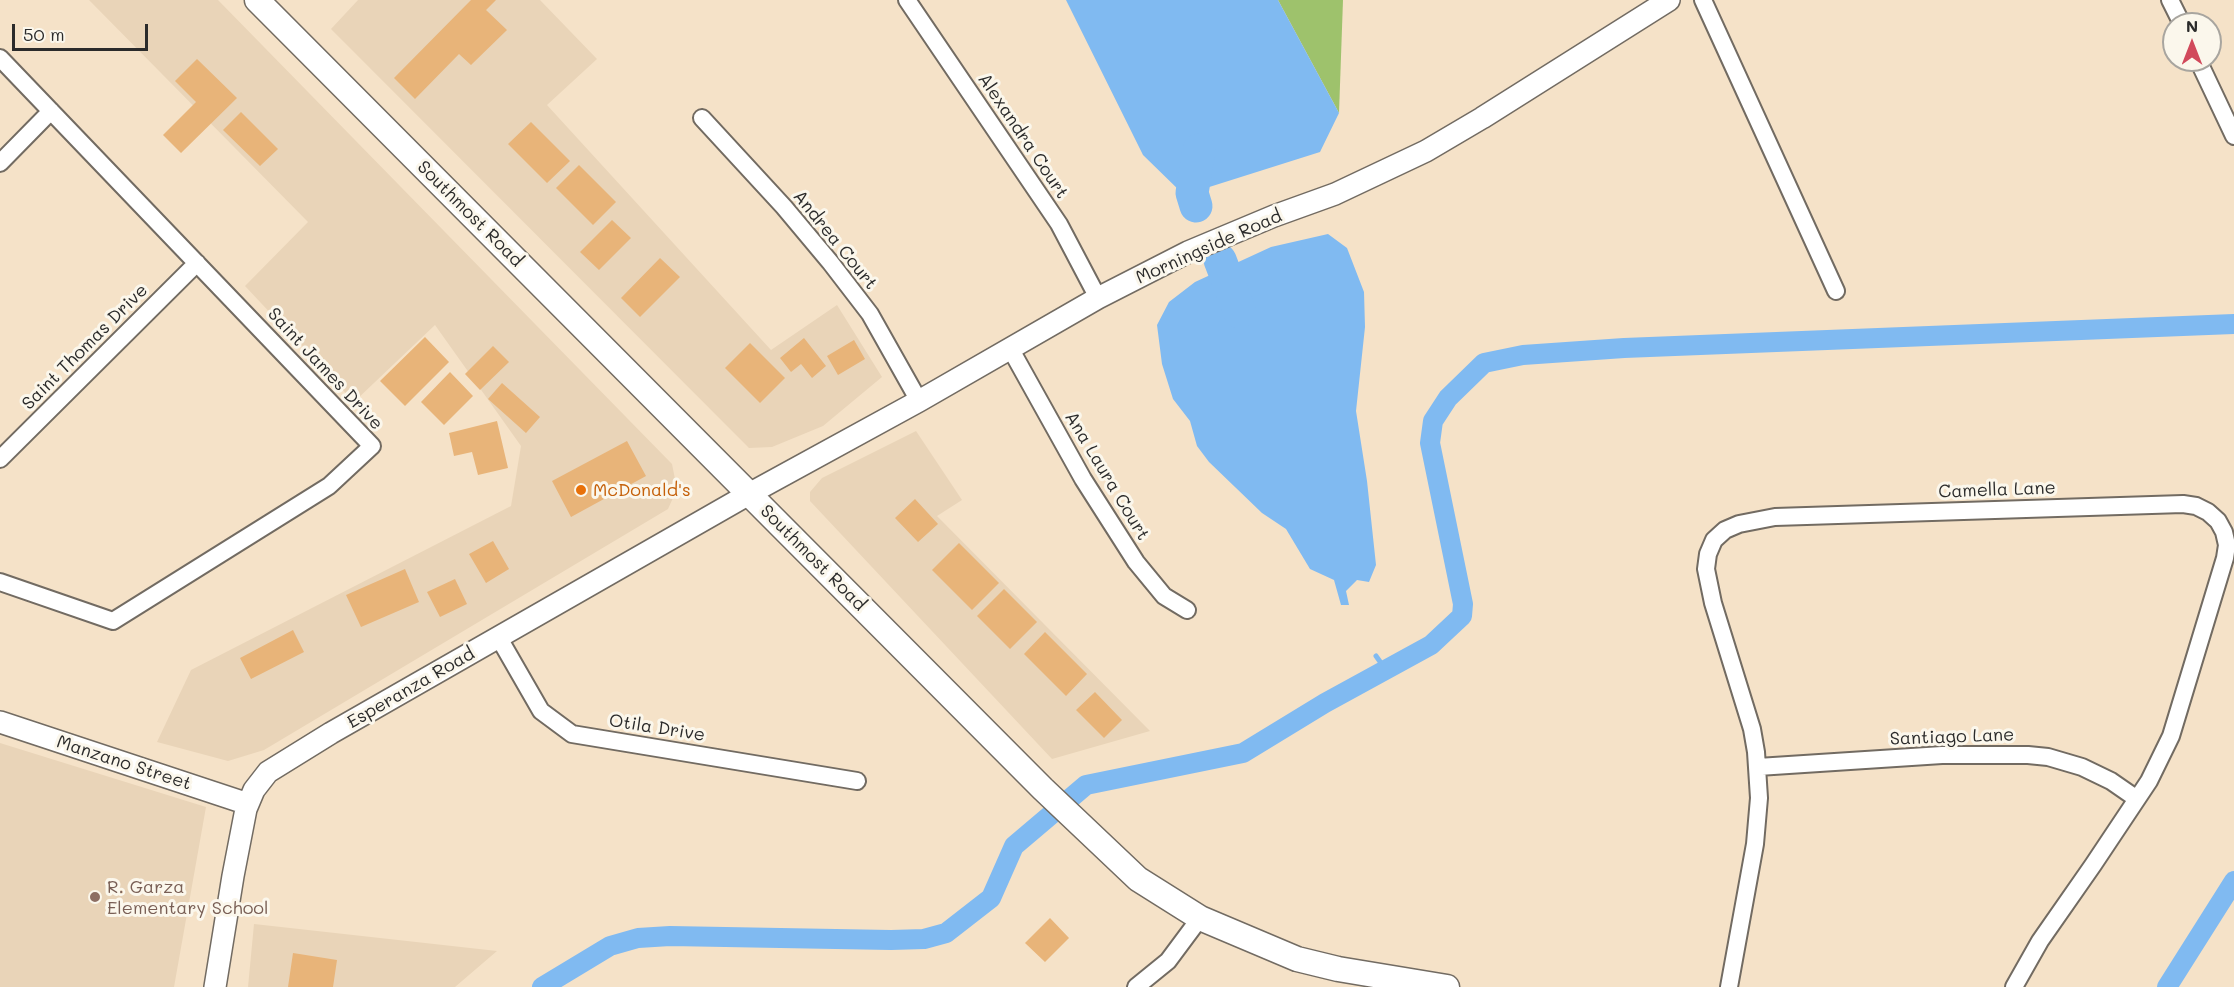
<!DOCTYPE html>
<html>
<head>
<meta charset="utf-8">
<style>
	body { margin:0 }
	#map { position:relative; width:2234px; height:987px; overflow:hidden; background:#f5e2c8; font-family:Mali,sans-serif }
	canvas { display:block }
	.north { position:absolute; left:2162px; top:12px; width:60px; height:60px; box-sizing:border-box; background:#fbf7ec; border:2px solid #a8a59f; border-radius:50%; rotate:0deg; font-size:16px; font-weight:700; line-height:24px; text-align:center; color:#2b2b2b }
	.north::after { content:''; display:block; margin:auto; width:21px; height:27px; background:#d1495b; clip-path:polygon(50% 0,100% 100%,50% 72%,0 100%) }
	.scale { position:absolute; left:12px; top:24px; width:136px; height:27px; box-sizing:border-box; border:3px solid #2b2b2b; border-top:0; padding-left:8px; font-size:18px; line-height:21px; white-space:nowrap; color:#2b2b2b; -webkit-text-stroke:4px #fbf7ec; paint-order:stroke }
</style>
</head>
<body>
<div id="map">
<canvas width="2234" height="987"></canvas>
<div class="north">N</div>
<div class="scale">50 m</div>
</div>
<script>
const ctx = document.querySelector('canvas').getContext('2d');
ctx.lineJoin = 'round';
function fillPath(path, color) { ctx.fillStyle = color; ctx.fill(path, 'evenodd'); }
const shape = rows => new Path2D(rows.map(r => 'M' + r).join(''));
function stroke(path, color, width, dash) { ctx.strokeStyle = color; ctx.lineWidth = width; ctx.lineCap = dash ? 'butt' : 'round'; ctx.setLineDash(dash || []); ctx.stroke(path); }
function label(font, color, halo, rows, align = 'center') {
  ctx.font = font + ' Mali,sans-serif'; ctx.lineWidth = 6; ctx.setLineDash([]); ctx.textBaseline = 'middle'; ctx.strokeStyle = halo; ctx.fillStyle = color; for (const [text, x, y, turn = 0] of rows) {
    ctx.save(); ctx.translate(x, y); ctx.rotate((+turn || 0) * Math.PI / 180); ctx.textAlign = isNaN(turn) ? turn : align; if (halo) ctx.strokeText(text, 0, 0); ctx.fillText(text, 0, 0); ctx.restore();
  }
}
fillPath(shape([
	[89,0,218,0,672,464,677,489,668,509,264,750,228,761,157,742,191,670,511,506,521,446,435,325,354,402,245,286,308,222],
	[358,0,540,0,597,59,547,105,771,350,837,305,882,377,823,426,772,447,749,448,331,29],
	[916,431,962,500,937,516,1150,731,1052,759,810,501,810,492,822,478],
	[0,743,206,807,174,987,0,987],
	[254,924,497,951,455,987,248,987]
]), '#e9d4b8');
fillPath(shape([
	[1278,0,1343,0,1339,113]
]), '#9ec26c');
fillPath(shape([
	[1066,0,1278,0,1339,113,1320,152,1184,195,1143,155],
	[1328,234,1347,248,1364,292,1365,327,1356,411,1367,481,1376,565,1369,582,1357,580,1346,591,1349,605,1341,605,1334,580,1310,569,1286,529,1262,513,1209,462,1197,446,1190,421,1173,399,1162,364,1157,325,1169,302,1195,282,1271,247]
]), '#80baf1');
stroke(shape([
	[1376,656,1386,670]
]), '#80baf1', 5);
stroke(shape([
	[542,987,610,946,638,938,670,936,891,940,924,939,946,933,991,898,1014,846,1086,785,1243,753,1325,703,1431,645,1462,616,1463,604,1430,443,1433,421,1448,398,1484,363,1523,355,1624,348,2234,324],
	[2167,987,2234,881]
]), '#80baf1', 20);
stroke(shape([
	[1196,206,1192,193,1199,150],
	[1220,260,1240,312]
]), '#80baf1', 33);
fillPath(shape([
	[471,0,496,0,486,10,507,30,471,65,459,54,415,99,394,78],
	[197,59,237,98,181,153,163,135,196,102,175,81],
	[241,112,278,149,260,166,223,130],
	[531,122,570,161,547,183,508,144],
	[579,165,616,202,593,225,556,188],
	[612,220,631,238,599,270,580,252],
	[660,258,680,277,640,317,621,298],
	[425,337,449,362,405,406,380,381],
	[804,338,826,366,812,378,801,364,791,372,780,358],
	[854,340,865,359,838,375,827,356],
	[750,343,785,378,760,403,725,368],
	[493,346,509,362,480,390,465,374],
	[450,372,473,396,444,425,421,402],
	[502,383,540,417,526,433,488,399],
	[497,421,508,468,478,475,472,452,454,456,449,433],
	[627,441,646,476,571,517,552,481],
	[915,499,938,524,918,542,895,518],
	[493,541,509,569,486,583,469,554],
	[959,543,999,583,972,610,932,570],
	[405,569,419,602,361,627,346,595],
	[455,579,467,604,440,617,427,592],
	[1004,589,1037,622,1010,649,977,616],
	[293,630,304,652,251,679,240,658],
	[1045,632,1087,674,1066,696,1024,654],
	[1095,692,1122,720,1104,738,1076,710],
	[1050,918,1069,938,1045,962,1025,943],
	[293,953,337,960,333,987,288,987]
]), '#e8b479');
const minor = shape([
	[907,0,1059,224,1098,298],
	[1703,0,1836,291],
	[2170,0,2182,24],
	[0,58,372,446,329,486,113,621,0,582],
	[2198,60,2234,136],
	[702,118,784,207,830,262,870,314,919,401],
	[0,163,51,111],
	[1010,348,1083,479,1136,562,1164,596,1187,610],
	[0,459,197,263],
	[499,638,541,711,572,734,857,781],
	[1758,767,1942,755,2028,755,2048,757,2082,767,2111,781,2137,799],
	[1136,987,1168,961,1200,918],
	[1729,987,1755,844,1759,798,1756,752,1752,729,1713,603,1706,569,1708,554,1714,540,1725,530,1739,524,1775,517,2183,504,2196,506,2208,512,2218,521,2224,532,2227,545,2225,558,2171,736,2149,781,2093,865,2040,941,2014,987]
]);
const tertiary = shape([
	[0,722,248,804],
	[215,987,233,876,246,809,254,790,268,772,331,733,749,494,919,401,1098,298,1188,252,1274,216,1335,194,1426,151,1482,118,1669,0]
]);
const secondary = shape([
	[257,0,1043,789,1138,879,1200,918,1297,959,1338,969,1447,987]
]);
stroke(minor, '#726b62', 20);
stroke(tertiary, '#726b62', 24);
stroke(secondary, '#726b62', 27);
stroke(minor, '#fff', 16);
stroke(tertiary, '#fff', 21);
stroke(secondary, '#fff', 24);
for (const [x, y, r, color] of [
	[581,490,6,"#e8710a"],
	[95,897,6,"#8d6e63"]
]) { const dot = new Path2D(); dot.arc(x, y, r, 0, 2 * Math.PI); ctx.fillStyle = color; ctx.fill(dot); stroke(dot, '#fbf7ec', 2); }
label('18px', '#2b2b2b', '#fbf7ec', [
	["Alexandra Court",1023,136,56],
	["Southmost Road",470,214,45],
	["Andrea Court",835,240,51],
	["Morningside Road",1209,247,-24],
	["Saint Thomas Drive",85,347,-45],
	["Saint James Drive",325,369,47],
	["Ana Laura Court",1107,476,59],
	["Camella Lane",1997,490,-2],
	["Southmost Road",813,558,45],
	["Esperanza Road",411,688,-30],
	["Otila Drive",657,728,9],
	["Santiago Lane",1952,737,-2],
	["Manzano Street",124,763,18]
]);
label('18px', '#c56008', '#fbf7ec', [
	["McDonald's",593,490]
], 'left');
label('18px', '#785e54', '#fbf7ec', [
	["R. Garza",107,887],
	["Elementary School",107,908]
], 'left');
</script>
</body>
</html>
